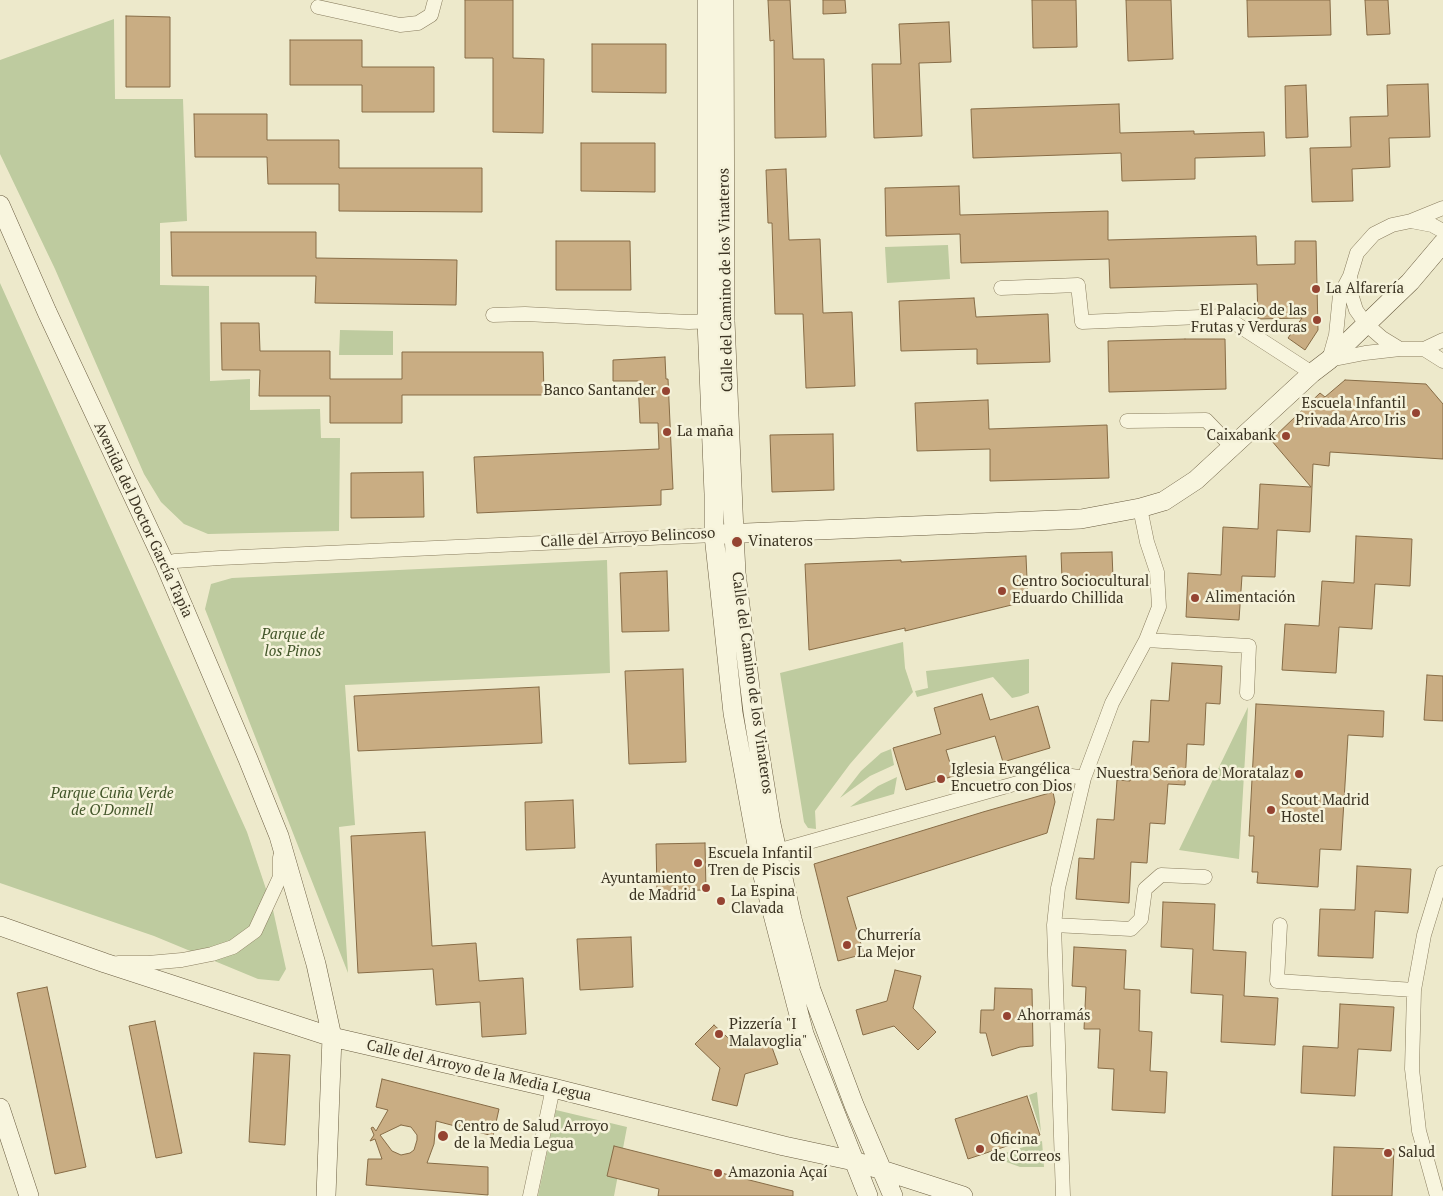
<!DOCTYPE html>
<html>
<head>
<meta charset="utf-8">
<style>
	body { margin:0 }
	canvas { display:block; background:#ede9cb }
</style>
</head>
<body>
<canvas width="1443" height="1196"></canvas>
<script>
const ctx = document.querySelector('canvas').getContext('2d');
ctx.lineJoin = 'round';
function fillPath(path, color) { ctx.fillStyle = color; ctx.fill(path, 'evenodd'); }
const shape = rows => new Path2D(rows.map(r => 'M' + r).join(''));
function stroke(path, color, width, dash) { ctx.strokeStyle = color; ctx.lineWidth = width; ctx.lineCap = dash ? 'butt' : 'round'; ctx.setLineDash(dash || []); ctx.stroke(path); }
function label(font, color, halo, rows, align = 'center') {
  ctx.font = font + ' "PT Serif",serif'; ctx.lineWidth = 5; ctx.setLineDash([]); ctx.textBaseline = 'middle'; ctx.strokeStyle = halo; ctx.fillStyle = color; for (const [text, x, y, turn = 0] of rows) {
    ctx.save(); ctx.translate(x, y); ctx.rotate((+turn || 0) * Math.PI / 180); ctx.textAlign = isNaN(turn) ? turn : align; if (halo) ctx.strokeText(text, 0, 0); ctx.fillText(text, 0, 0); ctx.restore();
  }
}
fillPath(shape([
	[114,19,115,99,183,99,187,221,160,223,160,285,209,286,210,381,250,379,250,410,320,409,321,438,340,438,339,531,208,534,184,524,161,502,144,474,55,269,0,154,0,60],
	[948,245,950,279,887,283,885,247],
	[0,283,247,832,273,910,286,969,279,981,258,979,154,936,0,883],
	[340,330,393,331,393,355,339,355],
	[607,560,610,673,345,685,355,825,339,827,348,973,205,609,211,584,232,578],
	[903,642,905,668,913,692,850,764,815,811,816,829,808,828,804,822,780,673],
	[1029,659,1029,693,1021,696,1012,698,993,677,917,697,915,691,928,688,926,671],
	[1248,707,1239,859,1179,850],
	[891,749,894,765,870,776,840,798,861,771,881,753],
	[897,777,894,794,850,807,878,786],
	[1037,1092,1041,1132,1029,1095],
	[556,1110,627,1127,614,1196,538,1196],
	[1042,1141,1044,1167,1020,1167,993,1157]
]), '#becb9f');
const building = shape([
	[465,0,513,0,513,58,544,59,543,133,493,132,493,58,465,58,465,0],
	[768,0,790,0,793,59,824,59,826,137,775,138,774,40,770,41,768,0],
	[823,0,845,0,846,13,823,14,823,0],
	[1032,0,1076,0,1077,47,1033,48,1032,0],
	[1126,0,1171,0,1173,59,1128,61,1126,0],
	[1247,0,1330,0,1331,35,1248,37,1247,0],
	[1365,0,1388,0,1390,34,1367,35,1365,0],
	[126,16,170,17,170,87,126,87,126,16],
	[949,22,951,62,919,63,922,136,874,138,872,64,901,64,899,24,949,22],
	[290,40,362,40,362,67,434,67,434,112,362,112,362,85,290,85,290,40],
	[592,44,666,44,666,93,592,92,592,44],
	[1428,84,1430,137,1389,138,1390,167,1352,169,1353,201,1312,202,1310,148,1351,147,1350,117,1388,116,1387,85,1428,84],
	[1306,85,1308,137,1286,138,1285,86,1306,85],
	[1119,104,1120,133,1194,131,1194,134,1264,132,1265,156,1195,158,1195,179,1122,181,1121,153,973,158,971,109,1119,104],
	[194,114,267,114,267,140,339,140,339,168,482,168,482,212,339,211,339,184,268,184,267,157,195,157,194,114],
	[581,143,655,143,655,192,581,191,581,143],
	[786,169,789,240,820,239,823,313,852,312,855,386,806,388,803,314,775,314,772,223,768,223,766,170,786,169],
	[959,186,960,215,1108,211,1108,240,1256,236,1257,265,1295,264,1295,241,1316,241,1318,330,1305,350,1288,338,1302,318,1258,319,1257,284,1110,288,1109,259,961,263,960,234,886,236,885,188,959,186],
	[171,232,316,232,316,258,457,260,456,305,315,303,316,276,172,276,171,232],
	[556,241,630,241,631,290,556,290,556,241],
	[974,298,976,317,1048,314,1050,362,977,364,977,349,901,351,899,301,974,298],
	[221,323,259,323,260,351,330,351,330,379,402,379,402,352,543,352,544,395,402,395,402,423,330,423,330,396,259,396,260,370,222,370,221,323],
	[1185,339,1225,339,1226,389,1109,392,1108,341,1185,339],
	[665,357,666,379,668,379,673,489,661,490,661,505,477,513,474,457,659,449,658,423,640,423,638,381,613,381,613,360,665,357],
	[1345,380,1426,384,1443,404,1443,459,1330,452,1329,466,1313,464,1310,532,1277,530,1275,577,1242,576,1239,620,1186,617,1188,573,1221,575,1223,527,1258,529,1260,484,1311,487,1271,440,1320,393,1325,397,1345,380],
	[988,400,989,429,1107,425,1109,478,990,481,990,449,917,451,915,403,988,400],
	[833,434,834,490,772,492,770,435,833,434],
	[423,472,424,517,351,518,351,473,423,472],
	[1356,536,1412,539,1410,586,1375,584,1372,629,1339,627,1336,673,1282,670,1285,624,1319,626,1322,581,1354,583,1356,536],
	[1112,552,1113,578,1062,579,1061,553,1112,552],
	[1026,556,1028,601,905,631,905,628,809,650,805,564,901,560,901,562,1026,556],
	[667,571,669,631,622,632,620,573,667,571],
	[1172,663,1222,666,1220,704,1206,703,1204,745,1187,744,1185,785,1168,784,1165,824,1150,823,1147,863,1131,862,1129,903,1076,899,1079,858,1094,859,1097,819,1114,820,1117,780,1130,781,1133,741,1149,742,1151,700,1169,701,1172,663],
	[683,669,686,762,629,764,625,671,683,669],
	[1427,675,1443,676,1443,721,1424,720,1427,675],
	[539,687,542,743,358,751,354,696,539,687],
	[982,694,990,720,1038,706,1050,748,1003,762,995,736,946,750,954,776,906,790,893,748,941,734,934,708,982,694],
	[1256,704,1384,711,1383,737,1348,735,1341,850,1320,849,1318,887,1257,883,1258,872,1252,872,1254,836,1249,836,1256,704],
	[1053,792,1055,802,1047,833,847,897,864,954,838,961,814,864,983,812,1053,792],
	[573,800,575,848,526,850,525,802,573,800],
	[425,832,432,946,476,943,479,981,523,978,526,1034,482,1037,480,1002,436,1005,433,969,358,973,351,836,425,832],
	[705,843,706,890,657,891,656,844,705,843],
	[1357,866,1411,869,1408,913,1375,911,1373,958,1318,956,1320,909,1355,910,1357,866],
	[1163,902,1215,904,1213,950,1246,952,1244,996,1278,998,1275,1045,1221,1042,1223,995,1191,993,1193,949,1161,947,1163,902],
	[631,937,633,987,580,990,577,939,631,937],
	[1074,947,1126,950,1124,989,1140,990,1139,1031,1152,1032,1150,1071,1167,1072,1165,1113,1112,1110,1114,1069,1098,1068,1100,1029,1084,1029,1086,987,1072,986,1074,947],
	[895,970,921,976,913,1008,936,1032,918,1050,894,1026,863,1035,856,1010,887,1001,895,970],
	[47,987,86,1167,55,1174,17,993,47,987],
	[995,988,1032,989,1033,1046,1020,1047,992,1056,986,1033,980,1033,981,1010,994,1010,995,988],
	[1340,1004,1394,1007,1391,1051,1358,1049,1355,1096,1301,1093,1303,1046,1338,1048,1340,1004],
	[155,1021,182,1153,156,1158,129,1026,155,1021],
	[714,1025,739,1048,769,1039,778,1064,745,1074,737,1106,712,1100,720,1068,695,1044,714,1025],
	[254,1053,290,1055,285,1145,249,1142,254,1053],
	[382,1079,499,1109,493,1136,436,1121,434,1144,427,1163,488,1167,488,1195,366,1185,368,1159,382,1159,375,1139,370,1141,374,1135,371,1128,373,1127,376,1131,388,1110,376,1107,382,1079],
	[401,1125,411,1127,417,1135,417,1140,414,1150,410,1153,401,1155,392,1151,380,1135,401,1125],
	[1027,1096,1040,1135,968,1159,955,1119,1027,1096],
	[614,1146,793,1191,793,1196,658,1196,659,1189,607,1176,614,1146],
	[1334,1147,1394,1149,1392,1196,1332,1196,1334,1147]
]);
fillPath(building, '#c9ad83');
stroke(building, '#876c46', 1);
const street = shape([
	[318,7,400,25,418,23,431,15,435,0],
	[1411,221,1443,208],
	[1350,276,1340,295,1336,335,1329,360,1365,353,1400,349,1424,349,1443,340],
	[1001,288,1078,285,1082,322,1224,316,1312,373],
	[493,315,525,314,689,322,717,321],
	[1400,349,1382,338,1366,324,1356,310,1352,297,1350,276,1357,253,1374,234,1392,225,1411,221,1432,225,1443,231],
	[1424,349,1443,361],
	[1127,421,1206,420,1233,448],
	[165,564,175,561,220,558,714,535],
	[1146,640,1249,646,1247,693],
	[777,851,1053,773,1084,778],
	[1054,925,1131,929,1141,919,1145,889,1161,875,1205,877],
	[1280,925,1277,981,1414,990],
	[118,963,148,963,182,960,212,954,233,947,255,931,280,877,280,857],
	[530,1196,553,1088],
	[1063,1196,1054,925,1058,888,1084,778,1112,703,1146,640,1159,607,1157,572,1147,542,1140,508],
	[1437,1196,1419,1131,1412,1069,1414,990,1424,935,1443,873]
]);
const secondary = shape([
	[707,0,707,321,714,494,714,535,733,713,762,872,804,1034,868,1196],
	[724,0,725,321,734,533,736,573,753,712,771,824,792,919,811,990,854,1105,893,1196],
	[0,205,47,312,165,564,248,759,279,836,316,964,332,1037,326,1196],
	[722,534,1081,519,1140,508,1164,501,1196,480,1312,373,1329,360,1410,282,1443,243],
	[0,926,105,963,332,1037,553,1088,784,1146,854,1161,963,1196],
	[0,1108,29,1196]
]);
stroke(street, '#897d5f', 15);
stroke(secondary, '#6b5e42', 20);
stroke(street, '#f8f5de', 14);
stroke(secondary, '#f8f5de', 19);
for (const [x, y, r, color] of [
	[1316,289,5,"#954432"],
	[1317,320,5,"#954432"],
	[666,391,5,"#954432"],
	[1416,413,5,"#954432"],
	[667,432,5,"#954432"],
	[1286,436,5,"#954432"],
	[737,542,6,"#954432"],
	[1002,591,5,"#954432"],
	[1195,598,5,"#954432"],
	[1299,774,5,"#954432"],
	[941,779,5,"#954432"],
	[1271,810,5,"#954432"],
	[698,863,5,"#954432"],
	[706,888,5,"#954432"],
	[721,901,5,"#954432"],
	[847,945,5,"#954432"],
	[1007,1016,5,"#954432"],
	[719,1034,5,"#954432"],
	[443,1136,6,"#954432"],
	[980,1149,5,"#954432"],
	[1388,1153,5,"#954432"],
	[718,1173,5,"#954432"]
]) { const dot = new Path2D(); dot.arc(x, y, r, 0, 2 * Math.PI); ctx.fillStyle = color; ctx.fill(dot); stroke(dot, '#f5f2da', 2); }
label('15px', '#3b3322', '#f5f2da', [
	["Calle del Camino de los Vinateros",726,280,-91],
	["Avenida del Doctor García Tapia",143,520,65],
	["Calle del Arroyo Belincoso",628,538,-3],
	["Calle del Camino de los Vinateros",752,683,82],
	["Calle del Arroyo de la Media Legua",479,1071,13]
]);
label('15px', '#3b3322', '#f5f2da', [
	["La Alfarería",1326,289],
	["El Palacio de las",1307,311,"right"],
	["Frutas y Verduras",1307,328,"right"],
	["Banco Santander",656,391,"right"],
	["Escuela Infantil",1406,404,"right"],
	["Privada Arco Iris",1406,421,"right"],
	["La maña",677,432],
	["Caixabank",1276,436,"right"],
	["Vinateros",748,542],
	["Centro Sociocultural",1012,582],
	["Eduardo Chillida",1012,599],
	["Alimentación",1205,598],
	["Iglesia Evangélica",951,770],
	["Encuetro con Dios",951,787],
	["Nuestra Señora de Moratalaz",1289,774,"right"],
	["Scout Madrid",1281,801],
	["Hostel",1281,818],
	["Escuela Infantil",708,854],
	["Tren de Piscis",708,871],
	["Ayuntamiento",696,879,"right"],
	["de Madrid",696,896,"right"],
	["La Espina",731,892],
	["Clavada",731,909],
	["Churrería",857,936],
	["La Mejor",857,953],
	["Ahorramás",1017,1016],
	["Pizzería \"I",729,1025],
	["Malavoglia\"",729,1042],
	["Centro de Salud Arroyo",454,1127],
	["de la Media Legua",454,1144],
	["Oficina",990,1140],
	["de Correos",990,1157],
	["Salud",1398,1153],
	["Amazonia Açaí",728,1173]
], 'left');
label('italic 15px', '#43562a', '#f5f2da', [
	["Parque de",293,635],
	["los Pinos",293,652],
	["Parque Cuña Verde",112,794],
	["de O'Donnell",112,811]
]);
</script>
</body>
</html>
